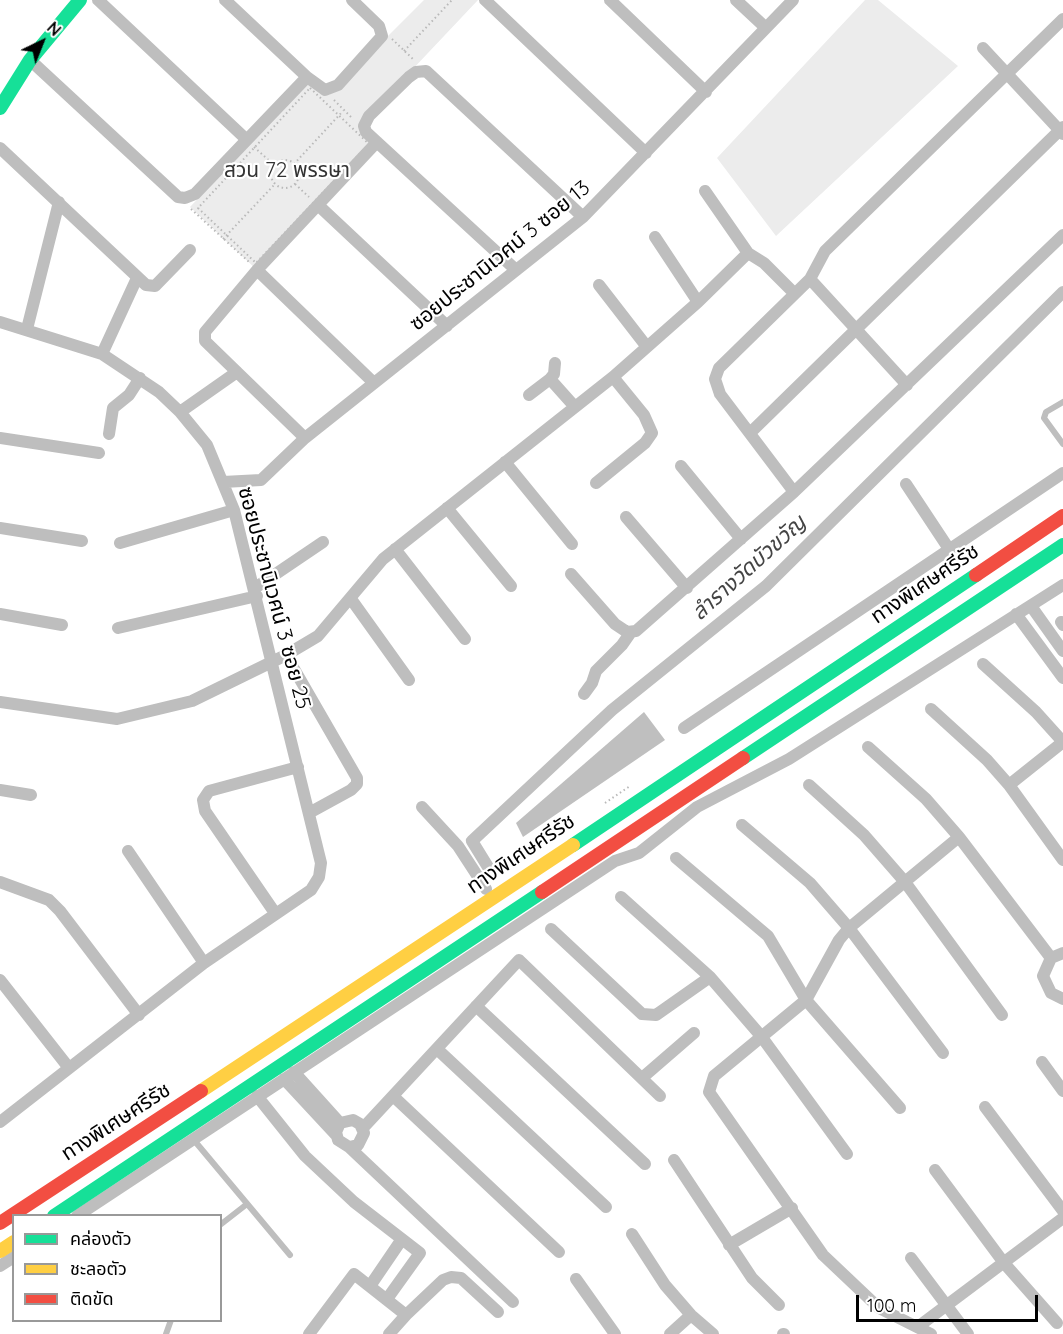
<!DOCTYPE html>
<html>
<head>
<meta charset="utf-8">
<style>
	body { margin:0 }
	#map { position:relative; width:1063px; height:1334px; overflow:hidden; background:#fff; font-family:Quicksand,"Noto Sans Thai",sans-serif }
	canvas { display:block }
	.legend { position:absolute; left:12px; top:1214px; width:210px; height:108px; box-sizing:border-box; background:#fff; border:2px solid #999; margin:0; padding:8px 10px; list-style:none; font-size:18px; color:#000 }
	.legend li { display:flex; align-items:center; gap:12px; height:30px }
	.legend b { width:30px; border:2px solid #999 }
	.north { position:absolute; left:12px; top:12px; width:60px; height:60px; -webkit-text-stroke:4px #fff; paint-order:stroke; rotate:43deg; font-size:16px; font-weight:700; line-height:24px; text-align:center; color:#000 }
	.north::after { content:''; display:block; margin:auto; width:21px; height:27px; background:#000; clip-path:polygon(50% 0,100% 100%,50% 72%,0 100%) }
	.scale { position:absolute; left:856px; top:1295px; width:182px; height:27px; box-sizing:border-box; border:3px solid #000; border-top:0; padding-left:8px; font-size:18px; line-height:21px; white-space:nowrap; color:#000; -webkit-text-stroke:4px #fff; paint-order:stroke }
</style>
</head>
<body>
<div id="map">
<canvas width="1063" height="1334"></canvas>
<ul class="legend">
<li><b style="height:8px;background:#16e098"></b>คล่องตัว</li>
<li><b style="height:8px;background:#ffcf43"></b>ชะลอตัว</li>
<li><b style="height:8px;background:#f24e42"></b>ติดขัด</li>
</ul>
<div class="north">N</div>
<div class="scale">100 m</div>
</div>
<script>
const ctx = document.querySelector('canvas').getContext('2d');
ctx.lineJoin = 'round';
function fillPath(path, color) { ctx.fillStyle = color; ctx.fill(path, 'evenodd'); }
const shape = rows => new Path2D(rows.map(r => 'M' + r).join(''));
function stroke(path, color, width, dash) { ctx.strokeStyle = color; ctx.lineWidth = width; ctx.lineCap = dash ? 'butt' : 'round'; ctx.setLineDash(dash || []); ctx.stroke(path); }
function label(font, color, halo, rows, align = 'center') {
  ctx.font = font + ' Quicksand,"Noto Sans Thai",sans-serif'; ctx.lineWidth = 4.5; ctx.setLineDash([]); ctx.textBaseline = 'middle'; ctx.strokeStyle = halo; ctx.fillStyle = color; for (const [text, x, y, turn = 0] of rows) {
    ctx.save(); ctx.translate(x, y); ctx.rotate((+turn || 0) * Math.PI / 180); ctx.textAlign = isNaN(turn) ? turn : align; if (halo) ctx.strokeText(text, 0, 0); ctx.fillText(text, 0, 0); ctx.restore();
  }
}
fillPath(shape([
	[424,0,478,0,360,125,379,143,257,270,190,207,310,79,329,95],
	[865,0,878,0,958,66,776,236,717,158]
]), '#ececec');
fillPath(shape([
	[644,712,665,740,523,837,516,823]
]), '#bfbfbf');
stroke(shape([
	[488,867,472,841,612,710,766,586,1063,292]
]), '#bfbfbf', 12);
stroke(shape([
	[392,39,414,60],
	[404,51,452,0],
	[310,88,369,144,256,263,198,208,310,88],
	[334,100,353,119],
	[254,147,274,165],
	'271 174a14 14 0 1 1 28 0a14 14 0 1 1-28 0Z',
	[294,164,343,111],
	[295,184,309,197],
	[191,209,249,262],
	[223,239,275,184],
	[605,803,630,786]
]), '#b9b9b9', 2, [1.5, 3]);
stroke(shape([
	[1063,402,1046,412,1044,418,1063,444],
	[193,1139,290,1255],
	[220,1225,247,1204],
	[166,1334,171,1320]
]), '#bebebe', 6);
stroke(shape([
	[98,0,247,140],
	[225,0,307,77,325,90,338,85,382,36,379,26,352,0],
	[485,0,646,153],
	[610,0,706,92],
	[736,0,766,28],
	[983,48,1063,134],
	[30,60,178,197,185,198,195,194,307,77],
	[0,148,146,285,155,286,190,250],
	[705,191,748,253],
	[318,205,447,326],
	[655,237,698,302],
	[257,270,374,383],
	[516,270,366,132,364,126,369,116,409,77,416,72,426,71,583,217],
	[810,279,907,385],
	[599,285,647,347],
	[0,322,102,354,159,392,180,412,207,445,234,510,321,863,319,877,311,890,204,963,0,1122],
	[27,329,59,202],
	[102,354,137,278],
	[550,379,575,407],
	[529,395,550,379,554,374,555,363],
	[180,412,237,372],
	[750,433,1063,127],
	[109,434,113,408,129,395,140,378],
	[0,438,99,453],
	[305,438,205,341,205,332,257,270,377,142],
	[505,462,572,544],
	[681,466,741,539],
	[223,482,261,480,305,438,583,217,793,0],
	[596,483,645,443,652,433,644,415,613,377],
	[906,484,949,549],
	[794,492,720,394,715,379,719,368,810,279,825,251,1063,19],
	[447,508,511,586],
	[626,517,687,588],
	[0,528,82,541],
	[120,543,234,510],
	[395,549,465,639],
	[571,574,615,624,627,632,636,631,794,492,1063,235],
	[255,588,323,542],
	[351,599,409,680],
	[1031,606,1063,651],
	[0,614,62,625],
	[1016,614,1063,678],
	[1061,622,1063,625],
	[118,628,257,596],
	[286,655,357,778,357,784,351,790,309,813],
	[983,664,1036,712,1063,742],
	[584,694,592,683,596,671,622,645,631,632],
	[0,702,117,719,192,701,286,655,318,636,383,559,613,377,698,302,748,253,764,263,794,293],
	[931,709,987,760,1009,785,1063,860],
	[684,728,1063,473],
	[868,747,926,799,959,837,1051,958],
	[809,785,864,835,905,882,1002,1015],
	[1009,785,1063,742],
	[0,790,31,795],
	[422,807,458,846,486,889],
	[742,825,810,883,849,928,943,1053],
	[128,851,204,963],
	[676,858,768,936,806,1000,900,1108],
	[0,882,49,900,60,911,139,1015],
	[621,897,710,977,761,1036,847,1154],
	[275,913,205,811,203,800,209,791,298,767],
	[551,929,642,1014,656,1015,710,977],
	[1063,953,1051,958,1043,976,1051,993,1063,999],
	[0,980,69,1068],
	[476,1006,645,1164],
	[437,1049,606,1207],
	[1042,1062,1063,1091],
	[294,1072,340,1123],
	[642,1078,694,1033],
	[284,1079,336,1135],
	[257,1096,305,1156,354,1202,420,1253,387,1299],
	[393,1096,559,1252],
	[985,1107,1063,1211],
	[363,1128,519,960,660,1096],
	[349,1147,358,1145,364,1133,360,1124,353,1120,340,1123,336,1132,338,1140,349,1147,513,1302],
	[674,1160,752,1278,779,1305],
	[935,1170,1004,1263,1057,1323],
	[77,1216,615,861,639,853,697,807,789,759,1063,585],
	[632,1234,665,1285,691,1315,713,1334],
	[729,1245,792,1208],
	[911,1258,968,1334],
	[0,1266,14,1257],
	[576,1279,615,1334],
	[370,1286,402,1239],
	[919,1326,1063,1218],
	[309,1334,354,1274,406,1315],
	[389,1334,406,1315,443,1280,451,1277,461,1278,498,1312],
	[670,1334,691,1315],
	[783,1334,784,1334],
	[931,1334,879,1308,823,1255,709,1092,714,1076,806,1000,839,940,849,928,959,837]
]), '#bebebe', 12);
stroke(shape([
	[0,108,30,60,80,0],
	[743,758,1063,545],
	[573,845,976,575],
	[54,1216,542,892]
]), '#16e098', 14);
stroke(shape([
	[201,1091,573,845],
	[0,1251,14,1242]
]), '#ffcf43', 14);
stroke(shape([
	[976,575,1063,516],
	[542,892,743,758],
	[0,1223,201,1091]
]), '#f24e42', 14);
label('21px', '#333', '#fff', [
	["สวน 72 พรรษา",287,171]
]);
label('21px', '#000', '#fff', [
	["ซอยประชานิเวศน์ 3 ซอย 13",500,256,-39],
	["ทางพิเศษศรีรัช",925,584,-34],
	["ซอยประชานิเวศน์ 3 ซอย 25",274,598,75],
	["ทางพิเศษศรีรัช",521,854,-34],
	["ทางพิเศษศรีรัช",116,1122,-33]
]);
label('italic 22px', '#444', '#fff', [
	["ลำรางวัดบัวขวัญ",749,568,-42]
]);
</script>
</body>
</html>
